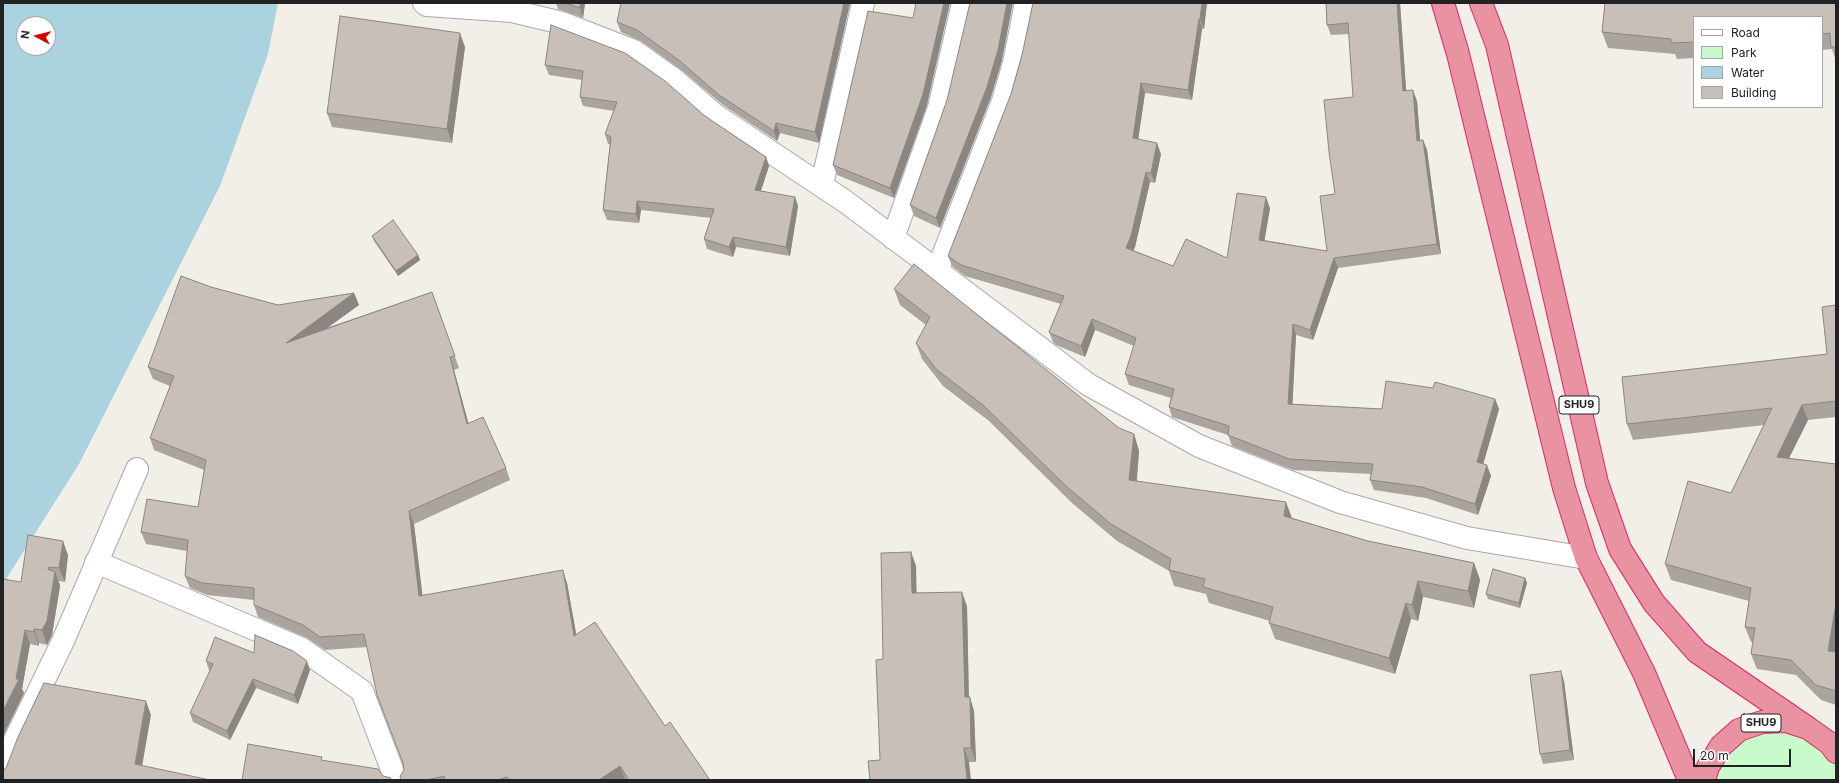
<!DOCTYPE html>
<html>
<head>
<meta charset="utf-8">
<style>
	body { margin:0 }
	#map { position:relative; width:1839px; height:783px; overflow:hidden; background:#f2efe9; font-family:Inter,sans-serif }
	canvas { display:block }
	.frame { position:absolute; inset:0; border:4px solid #222; pointer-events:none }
	.legend { position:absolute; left:1693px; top:16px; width:130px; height:92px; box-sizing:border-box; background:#fff; border:1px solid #a7a7a7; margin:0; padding:5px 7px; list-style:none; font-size:12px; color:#222 }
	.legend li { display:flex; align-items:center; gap:8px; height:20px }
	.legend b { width:20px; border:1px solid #a7a7a7 }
	.north { position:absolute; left:16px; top:16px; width:40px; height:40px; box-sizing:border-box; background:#fff; border:1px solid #a7a7a7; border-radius:50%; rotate:277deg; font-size:11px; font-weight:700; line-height:16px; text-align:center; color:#222 }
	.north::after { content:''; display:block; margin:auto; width:14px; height:18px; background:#d40000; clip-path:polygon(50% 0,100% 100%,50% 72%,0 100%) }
	.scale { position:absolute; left:1693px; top:749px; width:98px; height:18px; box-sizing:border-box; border:2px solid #222; border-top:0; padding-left:5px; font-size:12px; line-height:14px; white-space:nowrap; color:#222; -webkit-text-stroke:3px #fff; paint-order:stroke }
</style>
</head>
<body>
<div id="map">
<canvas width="1839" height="783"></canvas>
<div class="frame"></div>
<ul class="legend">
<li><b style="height:5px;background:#fff"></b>Road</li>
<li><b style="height:11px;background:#c8facc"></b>Park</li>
<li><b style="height:11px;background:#aad3df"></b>Water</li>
<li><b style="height:11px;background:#c7bfb8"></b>Building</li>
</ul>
<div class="north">N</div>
<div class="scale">20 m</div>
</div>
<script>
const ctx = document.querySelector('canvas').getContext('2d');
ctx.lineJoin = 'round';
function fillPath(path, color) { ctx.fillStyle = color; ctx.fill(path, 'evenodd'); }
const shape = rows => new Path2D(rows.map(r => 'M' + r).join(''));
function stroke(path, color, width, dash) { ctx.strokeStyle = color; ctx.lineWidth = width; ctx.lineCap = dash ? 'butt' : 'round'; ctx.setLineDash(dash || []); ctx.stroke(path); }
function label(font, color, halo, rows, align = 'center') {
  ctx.font = font + ' Inter,sans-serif'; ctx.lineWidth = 3; ctx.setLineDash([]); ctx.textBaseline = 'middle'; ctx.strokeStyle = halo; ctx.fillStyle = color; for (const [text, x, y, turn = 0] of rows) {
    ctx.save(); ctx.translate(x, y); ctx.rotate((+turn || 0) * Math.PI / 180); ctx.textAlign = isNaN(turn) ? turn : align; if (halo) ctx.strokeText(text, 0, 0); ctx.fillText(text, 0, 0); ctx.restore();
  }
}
fillPath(shape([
	[1758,728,1801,730,1836,762,1836,780,1707,780,1718,757]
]), '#c8facc');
fillPath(shape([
	[3,3,278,3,268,54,220,186,79,464,3,584],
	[24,24,48,24,48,48,24,48]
]), '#aad3df');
const street = shape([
	[424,3,427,5,512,11,562,23,634,51,676,81,715,115,846,202,1089,385,1199,446,1340,502,1467,538,1586,558],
	[822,184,863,3],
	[893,238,939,108,963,3],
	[937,271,1003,101,1014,63,1026,3],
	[96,562,302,649,362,691,396,780],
	[3,773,12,746,63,641,137,469]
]);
const highway = shape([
	[1443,3,1458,54,1564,488,1586,558,1644,673,1689,780],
	[1481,3,1497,45,1597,483,1620,549,1654,603,1697,652,1808,728],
	[1704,780,1708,767,1721,746,1739,730,1762,722,1786,721,1808,728,1829,743,1836,752]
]);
stroke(street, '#a9a9a9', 24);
stroke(highway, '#dc2a67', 24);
stroke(street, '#fff', 22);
stroke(highway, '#e892a2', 22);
fillPath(shape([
	[556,3,585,3,583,18,558,9],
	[850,3,819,143,780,133,777,141,723,105,684,72,641,41,621,32,617,22],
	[1207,3,1204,29,1202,29,1192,100,1145,93,1138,139,1161,154,1155,183,1150,182,1135,247,1133,250,1173,266,1227,258,1270,208,1264,240,1327,251,1335,194,1353,97,1349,34,1331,35,1327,25,1326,3,1400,3,1406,91,1417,101,1420,140,1423,140,1427,150,1441,254,1338,268,1313,340,1296,335,1292,404,1382,409,1495,399,1499,409,1483,464,1491,476,1478,515,1426,498,1374,490,1370,480,1371,474,1293,470,1232,446,1228,435,1172,417,1169,407,1171,398,1129,385,1125,374,1134,346,1095,330,1085,357,1056,345,1053,342,1049,332,1061,304,965,276,952,266,948,256,1011,94,1022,55],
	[1605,3,1836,3,1836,61,1832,49,1822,50,1822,17,1694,17,1694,58,1677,59,1675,54,1608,48,1602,32],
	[913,18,927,105,894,198,837,175,833,165],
	[551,25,705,116,766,157,769,166,761,191,795,197,798,206,790,256,736,247,733,257,707,249,704,239,711,218,641,210,639,223,607,220,603,210,610,144,608,144,605,134,614,111,583,106,580,97,582,80,549,75,545,65],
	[465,47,452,143,332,127,327,113],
	[1002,60,991,97,940,228,914,216,910,205,947,100],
	[372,236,418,255,420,260,398,276,374,241],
	[211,287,278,305,354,293,359,305,326,328,432,292,459,368,454,370,468,424,506,468,510,480,414,524,422,595,567,583,576,635,665,726,710,780,625,780,625,779,623,780,401,780,404,770,403,764,367,647,325,650,307,638,258,617,254,605,254,600,207,595,190,588,185,576,187,551,146,544,141,532,198,507,204,470,154,450,150,438,170,386,153,379,148,367],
	[894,289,1119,428,1134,434,1139,451,1137,481,1292,518,1368,541,1474,563,1480,580,1474,608,1423,597,1418,621,1411,619,1395,674,1275,639,1269,623,1270,621,1209,603,1206,594,1174,586,1169,571,1117,541,1072,503,989,421,943,386,922,359,916,343,926,325,900,305],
	[1836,305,1836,417,1808,420,1789,458,1836,464,1836,705,1821,700,1796,675,1757,669,1751,654,1753,642,1751,642,1745,627,1749,601,1671,580,1665,564,1731,493,1764,425,1633,440,1627,424,1827,354],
	[911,552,916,566,916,593,967,606,969,697,974,711,976,762,969,762,883,659],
	[68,555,65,582,59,581,60,586,52,635,47,645,39,643,39,646,30,644,22,689,24,693,3,736,21,582],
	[1525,578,1527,583,1520,608,1488,599,1486,594],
	[254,653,310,670,298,704,256,688,230,740,193,722,190,713,210,670,209,670,206,661],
	[1564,681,1574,760,1543,764,1540,754]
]), '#aba49e');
fillPath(shape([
	[580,3,585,3,583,18,580,8],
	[844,3,850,3,819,143,815,132],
	[944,3,950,3,927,105,894,198,890,188],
	[1007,3,1013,3,1002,60,991,97,940,228,936,218],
	[1202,3,1207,3,1204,29,1200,19],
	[1397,3,1400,3,1407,102,1403,91],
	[1199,19,1202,29,1192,100,1188,90],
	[460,33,465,47,452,143,447,129],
	[1141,83,1145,93,1137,148,1133,138],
	[1413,90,1417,101,1421,151,1417,141],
	[776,123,780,133,777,141,774,131],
	[1423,140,1427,150,1441,254,1437,244],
	[1157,143,1161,154,1155,183,1151,173],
	[766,157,769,166,758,199,755,190],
	[1146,172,1150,182,1135,247,1130,258,1126,248],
	[795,197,798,206,790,256,786,247],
	[1266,197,1270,208,1263,250,1259,240],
	[637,201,641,210,639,223,636,214],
	[733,237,736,247,733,257,729,247],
	[418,255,420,260,398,276,396,271],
	[1334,258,1338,268,1313,340,1310,330],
	[354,293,359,305,290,355,286,343],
	[1092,319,1095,330,1085,357,1081,346],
	[1293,324,1296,335,1292,415,1288,404],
	[450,357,454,370,472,436,467,424],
	[1495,399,1499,409,1481,472,1477,462],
	[1802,405,1808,420,1782,472,1777,457],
	[1134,434,1139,451,1135,496,1129,480],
	[1487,465,1491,476,1478,515,1475,504],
	[1286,502,1292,518,1284,516],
	[409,511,414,524,424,608,419,596],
	[63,541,68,555,65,582,59,568],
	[911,552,916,566,917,607,912,593],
	[1474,563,1480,580,1474,608,1468,591],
	[49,567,54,580,55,572,60,586,52,635,47,645,42,630],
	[563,570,567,583,579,649,574,636],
	[1525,578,1527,583,1520,608,1519,603],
	[1418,581,1423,597,1418,621,1412,605],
	[962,592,967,606,969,711,965,697],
	[1406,603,1411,619,1395,674,1389,658],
	[1836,604,1836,652,1828,651],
	[34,629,39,643,39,646,34,632],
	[25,630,30,644,22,689,24,693,3,736,3,711,16,679],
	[307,661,310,670,298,704,294,695],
	[1561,671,1564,681,1574,760,1570,750],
	[253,679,256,688,230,740,227,731],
	[970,697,974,711,976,762,971,748],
	[146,701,151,715,140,778,135,764],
	[964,748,969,762,971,780,967,780],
	[620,766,625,779,623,780,599,780]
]), '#8b8681');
const building = shape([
	[565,3,580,3,580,8,565,3],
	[621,3,844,3,815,132,776,123,774,131,719,95,680,61,637,30,617,22,621,3],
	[916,3,944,3,923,94,890,188,833,165,868,11,913,18,916,3],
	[970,3,1007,3,998,50,987,87,936,218,910,205,947,100,970,3],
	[1033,3,1202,3,1200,19,1199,19,1188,90,1141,83,1133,138,1157,143,1151,173,1146,172,1131,236,1126,248,1173,266,1186,239,1227,258,1237,193,1266,197,1259,240,1327,251,1320,196,1335,194,1329,152,1324,100,1353,97,1348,23,1327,25,1326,3,1397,3,1403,91,1413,90,1417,141,1423,140,1437,244,1334,258,1310,330,1293,324,1288,404,1382,409,1386,381,1433,388,1435,382,1495,399,1477,462,1487,465,1475,504,1422,487,1370,480,1373,464,1289,459,1228,435,1229,426,1169,407,1174,389,1125,374,1136,338,1092,319,1081,346,1052,334,1049,332,1064,296,961,265,948,256,1011,94,1022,55,1033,3],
	[1605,3,1836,3,1836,47,1831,47,1830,33,1822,34,1822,17,1694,17,1694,42,1671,43,1671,39,1602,32,1605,3],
	[340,16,460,33,447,129,327,113,340,16],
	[551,25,625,53,665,81,705,116,766,157,755,190,795,197,786,247,733,237,729,247,704,239,714,209,637,201,636,214,603,210,611,137,605,134,617,102,580,97,583,71,545,65,551,25],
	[393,220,418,255,396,271,372,236,393,220],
	[914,264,1119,428,1134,434,1129,480,1286,502,1284,516,1368,541,1474,563,1468,591,1418,581,1412,605,1406,603,1389,658,1269,623,1273,607,1203,587,1205,579,1169,570,1171,559,1111,524,1066,486,983,405,937,370,916,343,930,317,894,289,914,264],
	[181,276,211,287,278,305,354,293,286,343,432,292,455,356,450,357,467,424,483,417,506,468,409,511,419,596,563,570,574,636,595,622,665,726,670,722,710,780,629,780,620,766,599,780,510,780,507,777,498,780,445,780,444,776,427,780,401,780,400,776,404,770,403,763,377,695,364,634,320,637,303,625,254,605,254,588,202,583,185,576,188,540,141,532,147,499,198,507,206,460,150,438,174,376,148,367,181,276],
	[1836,305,1836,401,1802,405,1777,457,1836,464,1836,604,1828,651,1836,652,1836,691,1816,685,1791,660,1751,654,1755,628,1745,627,1751,588,1665,564,1688,481,1731,493,1772,408,1627,424,1622,377,1827,354,1822,307,1836,305],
	[28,535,63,541,59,568,49,567,48,569,55,572,47,621,42,630,34,629,34,632,25,630,16,679,19,679,3,711,3,579,21,582,28,535],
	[911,552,912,593,962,592,965,697,970,697,971,748,964,748,967,780,870,780,868,761,880,760,876,660,883,659,881,553,911,552],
	[1493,569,1525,578,1519,603,1486,594,1493,569],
	[255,635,293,651,307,661,294,695,253,679,227,731,190,713,213,664,206,661,215,637,254,653,255,635],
	[1561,671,1570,750,1540,754,1530,675,1561,671],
	[44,683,146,701,135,764,210,780,3,780,3,770,6,768,18,737,44,683],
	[248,744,322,757,321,760,378,769,383,776,391,778,390,780,242,780,248,744]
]);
fillPath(building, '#c7bfb8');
stroke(building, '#8b8681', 1);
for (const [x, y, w] of [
	[1579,405,40],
	[1761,723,40]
]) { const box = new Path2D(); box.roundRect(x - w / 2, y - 9, w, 18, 3); ctx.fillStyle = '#fff'; ctx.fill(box); stroke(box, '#222', 1); }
label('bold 11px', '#222', null, [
	["SHU9",1579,405],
	["SHU9",1761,723]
]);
</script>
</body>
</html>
